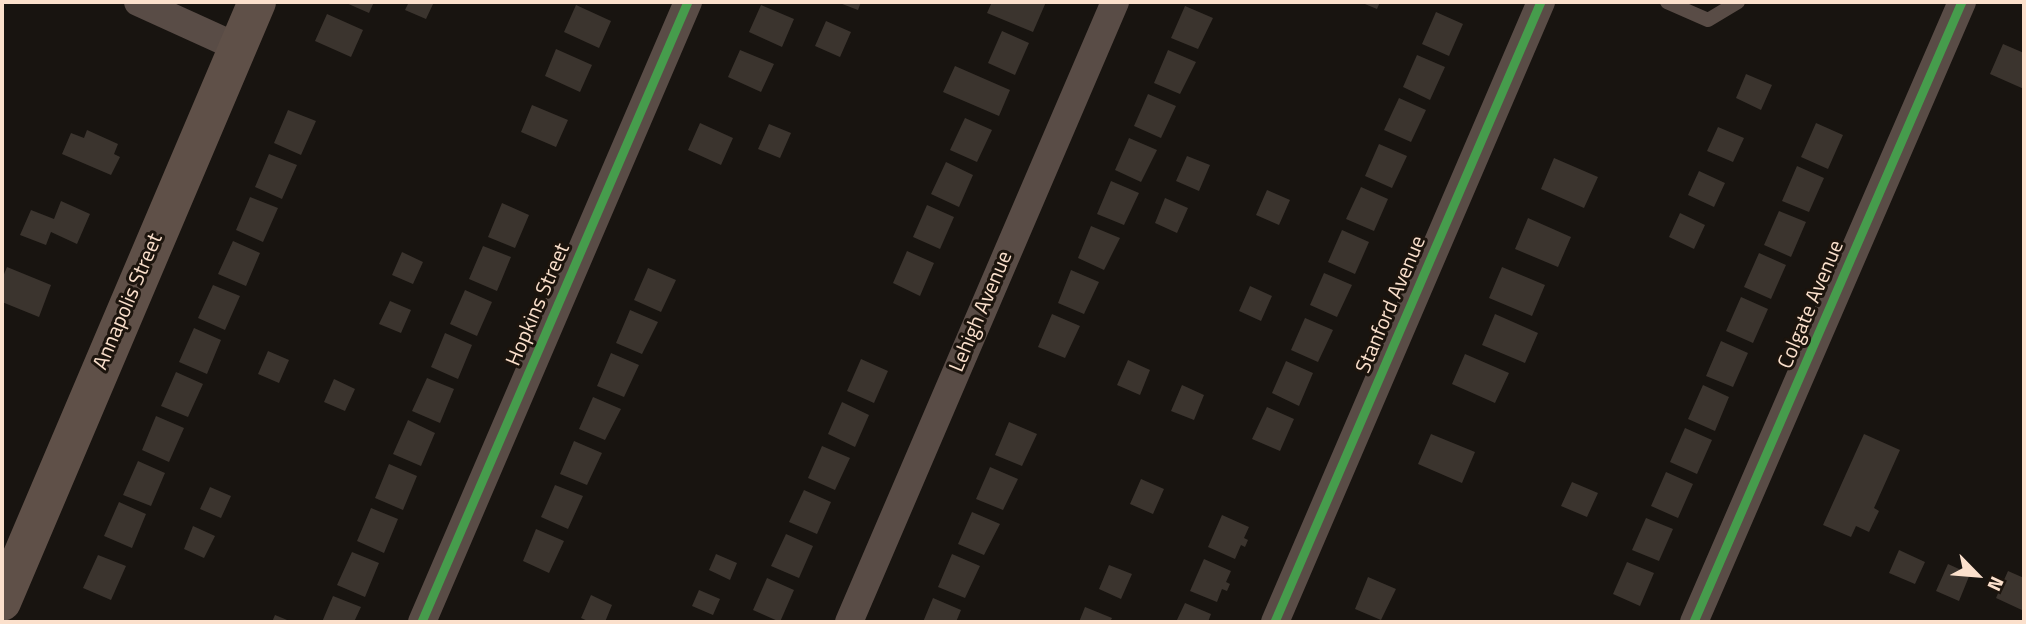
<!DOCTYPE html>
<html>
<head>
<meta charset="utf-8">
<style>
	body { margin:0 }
	#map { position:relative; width:2026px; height:624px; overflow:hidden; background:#181410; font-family:"Titillium Web",sans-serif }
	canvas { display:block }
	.frame { position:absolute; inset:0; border:4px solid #fbe0cc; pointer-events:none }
	.north { position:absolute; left:1942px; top:540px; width:70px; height:70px; -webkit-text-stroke:5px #1c140d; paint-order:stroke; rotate:115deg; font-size:19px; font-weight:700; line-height:28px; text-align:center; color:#fbe0cc }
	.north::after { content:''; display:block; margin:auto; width:24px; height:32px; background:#fbe0cc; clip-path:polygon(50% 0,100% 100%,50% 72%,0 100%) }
</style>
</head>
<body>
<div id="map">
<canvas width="2026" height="624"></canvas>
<div class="frame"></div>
<div class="north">N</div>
</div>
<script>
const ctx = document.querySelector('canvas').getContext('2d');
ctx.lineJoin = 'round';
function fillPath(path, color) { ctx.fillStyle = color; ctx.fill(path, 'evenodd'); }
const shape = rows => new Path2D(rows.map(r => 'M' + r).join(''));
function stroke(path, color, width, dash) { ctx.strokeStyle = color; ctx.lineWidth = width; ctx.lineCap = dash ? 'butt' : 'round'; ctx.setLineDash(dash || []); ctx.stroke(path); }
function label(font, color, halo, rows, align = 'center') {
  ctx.font = font + ' "Titillium Web",sans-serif'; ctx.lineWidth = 6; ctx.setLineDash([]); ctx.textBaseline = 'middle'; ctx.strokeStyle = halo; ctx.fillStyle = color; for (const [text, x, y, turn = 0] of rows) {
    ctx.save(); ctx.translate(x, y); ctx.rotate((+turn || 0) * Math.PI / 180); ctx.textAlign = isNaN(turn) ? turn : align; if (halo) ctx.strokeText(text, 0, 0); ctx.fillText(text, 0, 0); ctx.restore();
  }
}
fillPath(shape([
	[344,2,374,2,369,13],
	[409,2,434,2,426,19,405,10],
	[837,2,861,2,858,10],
	[992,2,1046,2,1033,32,987,13],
	[1360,2,1380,2,1377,9],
	[576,5,611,21,599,48,564,32],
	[761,5,794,19,782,47,749,32],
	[1185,6,1213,18,1198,49,1171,38],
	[1436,12,1463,24,1449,56,1422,44],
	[327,14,363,30,351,57,315,41],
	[826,21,851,32,840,57,815,46],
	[1002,31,1029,43,1015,75,988,63],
	[2003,44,2024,53,2024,89,1990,74],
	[556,49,592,65,580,92,545,76],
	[740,50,774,64,761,92,728,77],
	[1168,50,1196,62,1180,94,1154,83],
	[1417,55,1445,67,1430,100,1403,87],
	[955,66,1010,90,999,116,943,92],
	[1746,74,1772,85,1761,110,1736,98],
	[1148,94,1176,106,1161,138,1134,126],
	[1399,98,1426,110,1411,142,1384,130],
	[532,105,568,120,556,147,521,132],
	[288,110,316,121,301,155,274,143],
	[965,118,992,130,977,162,950,150],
	[700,123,733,138,721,165,688,150],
	[1816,123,1843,135,1828,169,1801,157],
	[769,124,791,133,780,158,758,149],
	[1718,127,1744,138,1733,162,1707,151],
	[87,130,118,144,114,154,120,157,111,175,62,154,71,133,84,138],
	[1129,138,1157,150,1141,182,1115,170],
	[1379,144,1407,156,1392,188,1365,176],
	[269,154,297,165,282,199,255,187],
	[1187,156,1210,165,1199,191,1176,181],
	[1554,158,1598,177,1584,208,1541,189],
	[946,162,973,175,959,207,931,194],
	[1797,166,1824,178,1809,212,1782,201],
	[1699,171,1725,183,1714,207,1688,195],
	[1111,181,1139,193,1124,225,1097,214],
	[1361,187,1388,199,1374,231,1346,219],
	[1267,190,1290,200,1279,225,1256,215],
	[250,197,278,208,263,242,236,230],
	[1165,198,1188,208,1177,233,1155,223],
	[61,201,90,214,77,244,51,232,46,245,20,235,31,210,54,219],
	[502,203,529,215,515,248,488,237],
	[927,205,954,217,940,249,913,237],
	[1779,211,1806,222,1791,257,1764,245],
	[1680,213,1705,225,1694,249,1669,237],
	[1528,218,1571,237,1558,267,1515,249],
	[1091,226,1120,238,1104,270,1078,258],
	[1342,230,1369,242,1355,274,1328,262],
	[233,241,260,253,246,286,218,274],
	[483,246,511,257,497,291,469,279],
	[907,251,934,263,920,296,893,283],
	[402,252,423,262,413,284,392,275],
	[1759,253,1786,265,1771,299,1744,287],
	[7,267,51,285,39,317,2,302,2,279],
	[1502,267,1545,285,1532,316,1489,298],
	[648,268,676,280,661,312,634,300],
	[1071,270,1099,282,1084,314,1058,303],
	[1324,273,1352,285,1337,317,1310,305],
	[213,285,240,296,225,330,198,318],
	[1250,286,1272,296,1261,321,1239,311],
	[465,290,492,302,477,336,450,324],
	[1741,297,1768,309,1753,343,1726,331],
	[390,301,411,310,401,333,379,324],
	[630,310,658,322,642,354,616,343],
	[1052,314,1080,326,1065,358,1038,347],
	[1495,314,1538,333,1525,363,1482,345],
	[1305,318,1333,330,1318,362,1291,350],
	[194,328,221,340,207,374,179,362],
	[445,333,472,345,458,379,431,367],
	[1721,341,1748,353,1733,387,1706,376],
	[268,351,289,360,279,383,258,374],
	[611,353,639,365,624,397,597,386],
	[1465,354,1509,373,1495,403,1452,384],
	[861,359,888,371,874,403,847,391],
	[1128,360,1150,370,1140,395,1117,385],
	[1286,361,1313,373,1299,406,1272,393],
	[176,372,203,384,188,417,161,406],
	[427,378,454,389,440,423,412,411],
	[334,379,355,389,345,411,324,402],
	[1182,385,1204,395,1194,420,1171,411],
	[1703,385,1729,397,1715,431,1688,419],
	[593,397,621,409,605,440,579,429],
	[842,402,869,415,855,447,828,434],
	[1267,407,1294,419,1280,451,1252,439],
	[156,416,184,428,169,462,142,450],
	[408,420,435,433,421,466,393,454],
	[1009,422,1037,434,1022,466,995,455],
	[1685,428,1712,440,1697,474,1670,462],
	[1431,434,1475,452,1462,483,1418,464],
	[1864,434,1900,450,1874,508,1879,511,1869,532,1856,526,1851,537,1823,525],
	[574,441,602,453,587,485,560,474],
	[822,446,850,458,835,490,808,478],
	[138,461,165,473,151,506,123,495],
	[389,464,417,476,403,510,375,498],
	[990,467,1018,479,1003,510,976,499],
	[1666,472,1693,484,1678,518,1651,506],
	[1141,479,1164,489,1153,514,1130,504],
	[1572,482,1598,493,1587,517,1561,506],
	[555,485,583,496,568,529,541,517],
	[210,487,231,496,221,518,200,509],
	[804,490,831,502,817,534,789,522],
	[119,502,146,514,132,548,104,536],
	[371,508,398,519,384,553,357,541],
	[972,512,1000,524,984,555,958,544],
	[1222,515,1249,527,1244,538,1248,540,1245,547,1241,545,1235,559,1208,547],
	[1646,518,1673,529,1659,561,1632,550],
	[193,526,215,536,204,558,184,549],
	[536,529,564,541,549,573,523,561],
	[786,534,813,546,799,578,771,566],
	[1899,550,1925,562,1915,584,1889,573],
	[352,552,379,563,365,597,337,585],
	[716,554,737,563,730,580,709,570],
	[952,554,980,566,965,598,938,587],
	[98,555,126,566,111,600,83,588],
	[1204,559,1231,571,1226,582,1230,584,1227,591,1222,589,1217,602,1190,591],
	[1627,562,1654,573,1640,606,1613,594],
	[1948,564,1970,574,1959,601,1936,591],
	[1109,565,1132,574,1121,599,1099,589],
	[2008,571,2024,578,2024,611,1996,598],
	[1368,577,1396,589,1381,620,1355,609],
	[767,578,794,590,780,622,753,610],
	[699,590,720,599,713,615,692,606],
	[591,595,612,605,605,622,590,622,581,618],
	[333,596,361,607,354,622,322,622],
	[933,598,961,610,956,622,923,622],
	[1185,603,1211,614,1208,622,1176,622],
	[1085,607,1112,618,1110,622,1079,622],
	[275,615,292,622,272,622]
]), '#3b342e');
stroke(shape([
	[1667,2,1708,20,1738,2]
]), '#594c46', 14);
stroke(shape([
	[138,2,237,47],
	[422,622,688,2],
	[849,622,1115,2],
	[1275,622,1541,2],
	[1694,622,1962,2]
]), '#594c46', 28);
stroke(shape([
	[2,602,257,2]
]), '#5f5048', 38);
stroke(shape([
	[422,622,688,2],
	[1275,622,1541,2],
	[1694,622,1962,2]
]), '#469c4c', 9);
label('21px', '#fbe0cc', '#1c140d', [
	["Annapolis Street",129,302,-67],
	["Hopkins Street",539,305,-67],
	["Stanford Avenue",1392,305,-67],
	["Colgate Avenue",1812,305,-67],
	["Lehigh Avenue",982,312,-67]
]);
</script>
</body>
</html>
